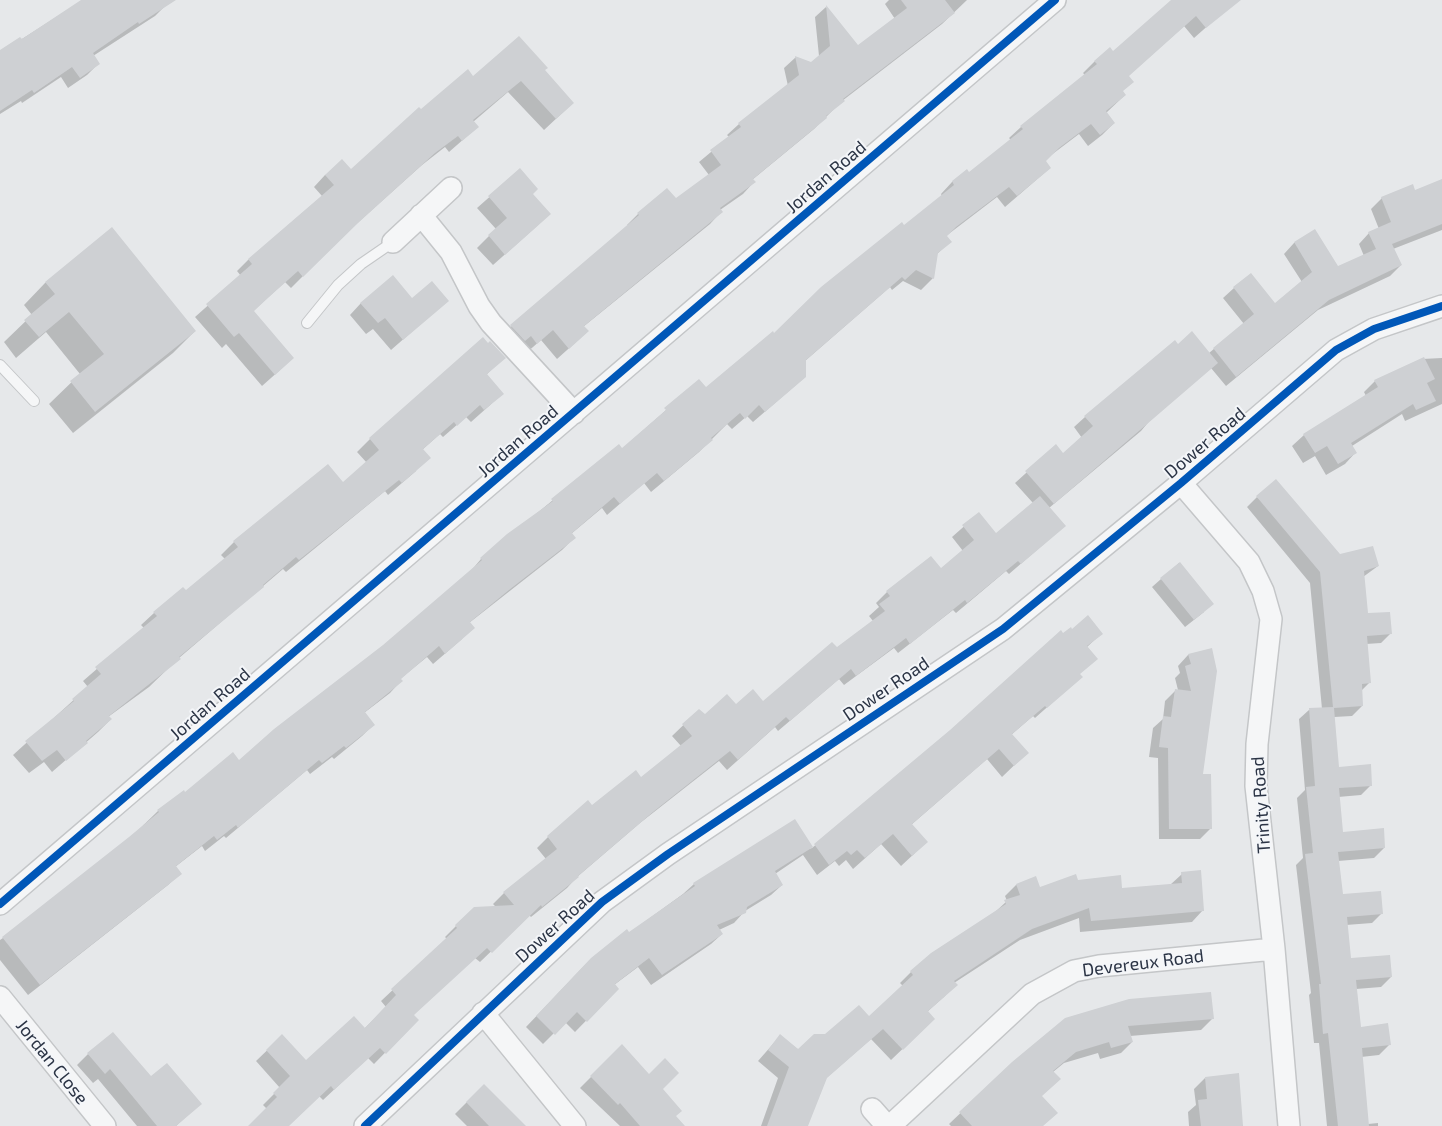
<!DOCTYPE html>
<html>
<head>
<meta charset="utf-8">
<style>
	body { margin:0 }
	canvas { display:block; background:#e6e8ea }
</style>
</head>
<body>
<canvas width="1442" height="1126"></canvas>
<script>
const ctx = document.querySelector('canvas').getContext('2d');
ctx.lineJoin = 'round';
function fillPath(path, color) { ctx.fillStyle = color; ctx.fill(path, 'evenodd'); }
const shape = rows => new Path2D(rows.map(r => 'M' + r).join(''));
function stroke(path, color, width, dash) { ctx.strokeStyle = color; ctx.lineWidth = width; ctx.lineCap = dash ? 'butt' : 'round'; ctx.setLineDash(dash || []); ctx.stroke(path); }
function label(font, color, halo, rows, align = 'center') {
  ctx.font = font + ' "Exo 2",sans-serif'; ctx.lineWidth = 4; ctx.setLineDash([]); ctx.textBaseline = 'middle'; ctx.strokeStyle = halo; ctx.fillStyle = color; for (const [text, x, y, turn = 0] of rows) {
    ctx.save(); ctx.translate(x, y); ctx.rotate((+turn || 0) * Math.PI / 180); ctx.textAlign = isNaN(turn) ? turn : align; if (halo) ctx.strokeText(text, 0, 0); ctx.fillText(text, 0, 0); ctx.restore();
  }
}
fillPath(shape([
	[83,0,163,0,166,5,155,16,93,56,98,64,87,75,68,88,61,77,22,103,21,101,0,114,0,53],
	[889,0,967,0,942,24,842,101,814,129,752,180,754,182,743,194,720,210,721,212,710,224,583,327,576,342,557,359,541,340,525,354,499,337,628,227,627,225,638,214,676,200,709,175,699,162,729,137,727,135,739,124,788,86,784,68,796,57,811,63,819,56,815,17,826,7,858,47,895,19,885,4],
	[1173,0,1237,0,1194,38,1184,26,1128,76,1122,92,1125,95,1106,113,1114,123,1102,135,1088,146,1079,134,1046,159,1044,161,1050,168,1005,207,997,197,946,236,950,242,936,255,933,278,921,290,903,281,892,290,890,287,805,361,805,377,753,422,747,416,732,429,727,424,699,452,651,492,644,483,607,515,602,508,571,534,574,538,562,550,469,623,462,639,433,664,427,657,400,679,401,681,390,693,364,713,373,725,362,736,334,759,332,757,310,774,307,770,226,838,224,836,205,851,202,846,175,867,180,874,168,885,28,995,0,960,0,940,3,938,130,838,158,811,239,762,384,646,470,572,481,559,619,446,622,449,699,381,706,389,774,335,942,196,941,194,952,182,967,171,969,174,1011,140,1009,138,1021,127,1085,75,1083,73,1095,61,1113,53],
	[543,71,573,103,544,130,508,92,473,122,465,138,449,152,445,147,422,165,344,235,291,288,285,282,252,312,280,370,262,386,226,344,222,348,195,317,241,276,237,271,248,260,322,196,314,187,325,175,351,171,421,110,473,77],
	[520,170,531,194,538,225,493,265,477,248,496,229,477,208],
	[1442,180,1442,230,1393,249,1401,265,1390,276,1318,310,1226,386,1211,368,1151,419,1141,431,1049,508,1053,536,1009,574,1006,571,956,613,953,610,898,653,894,648,844,685,839,679,778,731,775,727,727,770,719,761,640,823,577,877,567,888,531,917,529,915,480,962,475,958,413,1015,417,1020,374,1064,368,1058,323,1100,319,1096,288,1126,249,1126,267,1109,263,1105,280,1088,256,1061,282,1036,306,1062,364,1029,386,1007,381,1001,447,939,445,937,456,926,475,908,496,907,493,904,504,893,546,859,537,848,548,837,588,802,592,806,641,779,681,746,672,736,699,710,705,716,736,706,763,703,873,621,869,616,879,607,876,603,887,592,941,570,963,551,952,537,978,514,996,535,1033,503,1015,483,1056,446,1063,455,1082,438,1074,427,1085,417,1178,346,1209,353,1244,324,1223,298,1234,288,1274,305,1302,282,1284,254,1294,243,1314,231,1338,268,1364,256,1359,244,1369,233,1379,229,1371,209,1382,198,1414,191],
	[112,229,195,331,173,353,73,433,49,404,80,374,46,332,16,358,4,342,32,315,24,305,45,283],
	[412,300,447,301,391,350,373,329,366,334,350,315,361,303],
	[504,358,486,375,502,394,489,406,471,422,466,417,443,437,440,434,422,450,416,471,388,495,385,491,286,572,283,569,179,658,149,687,108,717,111,719,98,732,52,772,44,762,29,773,13,755,88,687,83,681,144,628,141,625,154,613,186,592,225,559,221,555,234,542,343,484,367,463,357,452,370,439],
	[1442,358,1442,404,1405,421,1402,414,1352,446,1356,452,1345,464,1326,475,1315,456,1303,463,1292,446,1304,435,1366,396,1364,392,1375,381,1422,359],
	[1257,497,1340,555,1378,566,1363,577,1367,614,1391,633,1381,643,1366,644,1370,682,1361,691,1362,706,1352,716,1334,717,1338,768,1371,785,1361,795,1338,797,1342,833,1384,848,1374,858,1338,861,1341,895,1382,913,1372,923,1346,925,1350,960,1391,977,1381,987,1356,989,1360,1028,1389,1045,1379,1055,1361,1057,1368,1124,1378,1123,1378,1126,1327,1126,1319,1043,1314,1043,1309,995,1311,993,1296,865,1303,858,1297,798,1305,790,1299,719,1309,710,1322,709,1310,583,1247,507],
	[1179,563,1204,612,1185,627,1152,587],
	[1072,630,1101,634,1087,647,1079,675,1081,677,1035,718,1033,716,1011,735,1027,753,1002,777,987,759,911,825,915,853,901,866,881,844,853,869,846,860,839,866,835,861,817,875,803,855,775,874,782,885,771,895,745,911,734,923,719,930,722,934,711,944,651,985,638,967,614,985,617,989,575,1032,565,1022,543,1044,526,1027,585,965,683,894,694,884,812,848,1063,635],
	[1211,649,1202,776,1211,828,1200,839,1159,839,1158,758,1149,757,1153,728,1163,719,1165,701,1176,690,1178,690,1175,678,1180,673,1178,666,1188,655],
	[1182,874,1203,910,1192,922,1080,932,1079,918,1020,940,954,983,945,996,927,1012,934,1019,891,1060,871,1039,825,1079,807,1126,761,1126,778,1078,758,1061,780,1036,799,1050,826,1036,869,1018,903,986,900,983,911,972,931,954,994,913,1007,901,1005,896,1016,885,1039,889,1077,882,1121,889,1170,885],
	[1066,1019,1212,1019,1201,1030,1130,1036,1132,1042,1121,1053,1100,1059,1098,1053,1064,1063,1053,1072,1041,1096,1042,1126,951,1126,949,1124,1013,1063],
	[622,1046,661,1089,678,1126,620,1126,580,1088],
	[88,1054,151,1078,200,1104,176,1126,137,1126,98,1079,93,1083,77,1065],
	[1205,1078,1243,1126,1189,1126,1188,1112,1196,1105,1194,1089],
	[484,1085,524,1126,467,1126,455,1114]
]), '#0003');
fillPath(shape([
	[81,0,176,0,139,24,138,22,93,53,100,64,80,78,72,67,34,93,32,90,0,111,0,50,20,37,22,39],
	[901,0,945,0,955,13,843,99,845,101,826,116,827,118,753,179,756,182,720,208,723,212,584,326,589,331,569,349,553,330,537,344,531,336,525,341,510,325,639,215,637,213,667,188,676,198,721,165,710,150,741,127,738,123,799,75,795,56,811,62,830,46,826,5,858,45,907,8],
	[1171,0,1241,0,1206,28,1196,16,1129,76,1134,82,1123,91,1126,95,1106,111,1115,123,1100,135,1091,124,1059,148,1046,161,1051,168,1017,196,1009,187,956,227,947,236,952,242,938,253,934,279,916,270,905,280,902,277,806,360,806,377,765,412,759,405,745,419,740,413,711,438,713,440,664,481,657,473,620,504,614,497,572,533,576,538,509,590,470,622,475,628,445,654,439,646,401,679,403,681,365,712,375,725,346,748,344,746,322,763,319,760,238,828,236,825,217,840,214,836,176,866,182,874,40,985,2,937,129,837,159,812,157,810,184,790,185,792,233,752,239,760,274,729,383,645,482,560,480,558,507,534,553,501,551,499,619,444,622,448,666,410,664,408,699,379,706,387,773,331,774,333,821,287,902,222,904,225,954,185,952,181,967,169,969,172,1023,129,1020,126,1097,64,1094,61,1110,47,1113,51],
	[519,36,548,68,545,70,574,103,556,119,521,81,473,120,479,127,462,141,458,136,435,153,358,223,303,277,298,271,269,297,254,311,294,358,275,375,239,333,234,337,206,304,252,264,248,259,334,185,325,175,342,159,351,169,419,107,421,109,468,69,473,76],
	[520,168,538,189,533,194,551,214,505,255,488,235,507,218,488,196],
	[1442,179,1442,224,1392,244,1402,265,1329,300,1236,377,1213,348,1254,314,1233,287,1251,273,1275,303,1312,272,1294,242,1315,229,1338,266,1376,249,1368,232,1391,222,1381,197,1413,184,1415,190],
	[112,227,196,331,95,412,70,381,104,354,69,312,39,337,24,320,55,294,45,282],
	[393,275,412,298,432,281,449,301,403,340,385,318,378,323,360,303],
	[1192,331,1218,363,1054,504,1025,471,1056,444,1063,453,1093,426,1084,416,1175,340,1178,344],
	[483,337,488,343,490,341,506,358,487,374,504,394,484,410,480,405,457,426,454,422,423,449,431,458,402,483,399,480,299,560,296,557,263,585,264,587,179,657,181,659,109,716,112,719,86,741,88,743,66,761,57,750,42,761,25,741,74,701,72,699,101,674,95,667,157,616,153,612,183,587,186,590,238,547,233,541,328,464,343,482,379,450,369,438],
	[1424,357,1435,379,1427,383,1436,401,1416,410,1413,404,1351,443,1357,453,1338,464,1327,446,1315,453,1303,434,1378,387,1374,380],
	[1276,479,1340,554,1373,546,1379,566,1364,571,1368,613,1390,612,1392,634,1367,636,1371,683,1362,684,1363,706,1334,708,1339,767,1371,764,1372,786,1339,788,1343,832,1384,828,1385,848,1338,852,1343,894,1381,891,1383,914,1347,917,1351,958,1390,955,1392,977,1356,980,1361,1027,1388,1023,1391,1045,1362,1048,1369,1126,1338,1126,1328,1033,1323,1034,1319,984,1321,984,1305,854,1313,853,1306,787,1315,786,1309,708,1333,707,1320,572,1256,496],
	[1040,496,1066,526,1021,564,1018,561,967,603,965,600,910,644,906,638,856,676,851,669,790,721,786,717,738,760,730,751,653,812,578,876,579,877,542,907,541,905,492,953,487,948,414,1015,419,1020,386,1054,380,1048,334,1090,331,1086,289,1126,248,1126,277,1097,273,1093,290,1076,266,1050,282,1034,306,1060,354,1016,365,1028,396,995,391,989,457,928,455,925,474,907,514,905,503,892,557,849,547,836,588,800,592,805,636,770,641,777,692,736,682,724,699,709,705,714,727,694,736,704,753,689,763,701,832,642,837,647,885,611,879,604,890,596,886,591,931,556,941,568,974,540,962,525,979,512,996,533],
	[1180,562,1214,604,1194,620,1160,578],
	[1088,615,1103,634,1087,646,1098,659,1080,674,1083,677,1047,708,1045,706,1012,734,1029,753,1014,766,999,749,912,824,928,842,912,856,893,834,865,858,857,850,851,855,847,851,829,865,814,844,950,730,1061,630,1063,633,1071,627,1072,629],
	[1212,648,1217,671,1203,774,1211,774,1212,829,1169,829,1168,748,1159,747,1163,716,1171,717,1175,689,1191,691,1185,666,1191,664,1188,654],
	[795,819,813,847,775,871,783,885,747,907,746,913,717,925,723,934,662,975,649,958,615,984,619,989,587,1022,577,1012,555,1035,536,1016,591,958,627,929,629,932,695,886,693,883],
	[1201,870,1204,911,1091,921,1089,908,1032,929,954,981,958,985,928,1011,935,1019,903,1050,883,1029,827,1078,808,1126,767,1126,789,1067,768,1050,780,1034,798,1049,814,1034,825,1034,859,1005,869,1016,913,975,910,971,931,953,1006,904,1004,900,1020,895,1016,884,1036,876,1040,887,1076,874,1078,880,1121,875,1122,888,1182,883,1181,872],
	[1211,992,1214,1019,1128,1026,1133,1042,1111,1048,1109,1042,1076,1052,1053,1071,1061,1079,1042,1096,1058,1113,1043,1126,972,1126,959,1112,1012,1062,1065,1018,1129,999],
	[113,1032,151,1076,167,1063,202,1104,176,1126,157,1126,110,1069,105,1074,87,1053],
	[622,1044,649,1074,665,1058,679,1073,663,1089,682,1111,676,1116,685,1126,640,1126,620,1103,618,1105,590,1076],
	[1239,1073,1243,1126,1201,1126,1198,1100,1207,1099,1205,1077],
	[484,1084,526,1126,489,1126,466,1102]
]), '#ced0d3');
const lane = shape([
	[307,323,338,285,361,264,393,242],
	[0,365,34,401]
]);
const street = shape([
	[421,215,451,252,479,306,491,323,574,413],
	[393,242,451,188],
	[1181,483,1249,562,1263,591,1271,619,1257,744,1256,786,1274,949,1289,1126],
	[0,904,1055,0],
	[0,997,105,1126],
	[483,1013,575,1126],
	[872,1109,887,1126],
	[365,1126,602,902,668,854,1003,629,1181,483,1336,350,1374,329,1442,306],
	[890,1126,1032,994,1074,971,1099,966,1274,949]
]);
stroke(lane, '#c4c6c8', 12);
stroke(street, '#c4c6c8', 24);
stroke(lane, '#f5f6f7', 10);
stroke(street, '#f5f6f7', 21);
stroke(shape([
	[0,904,1055,0],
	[365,1126,602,902,668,854,1003,629,1181,483,1336,350,1374,329,1442,306]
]), '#0057b8', 8);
label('18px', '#2b3445', '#f4f6f9', [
	["Jordan Road",826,177,-41],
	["Jordan Road",518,441,-41],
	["Dower Road",1205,443,-40],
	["Dower Road",886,689,-34],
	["Jordan Road",210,704,-41],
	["Trinity Road",1261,805,-94],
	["Dower Road",555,926,-42],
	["Devereux Road",1143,963,-7],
	["Jordan Close",52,1062,51]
]);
</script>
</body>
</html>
